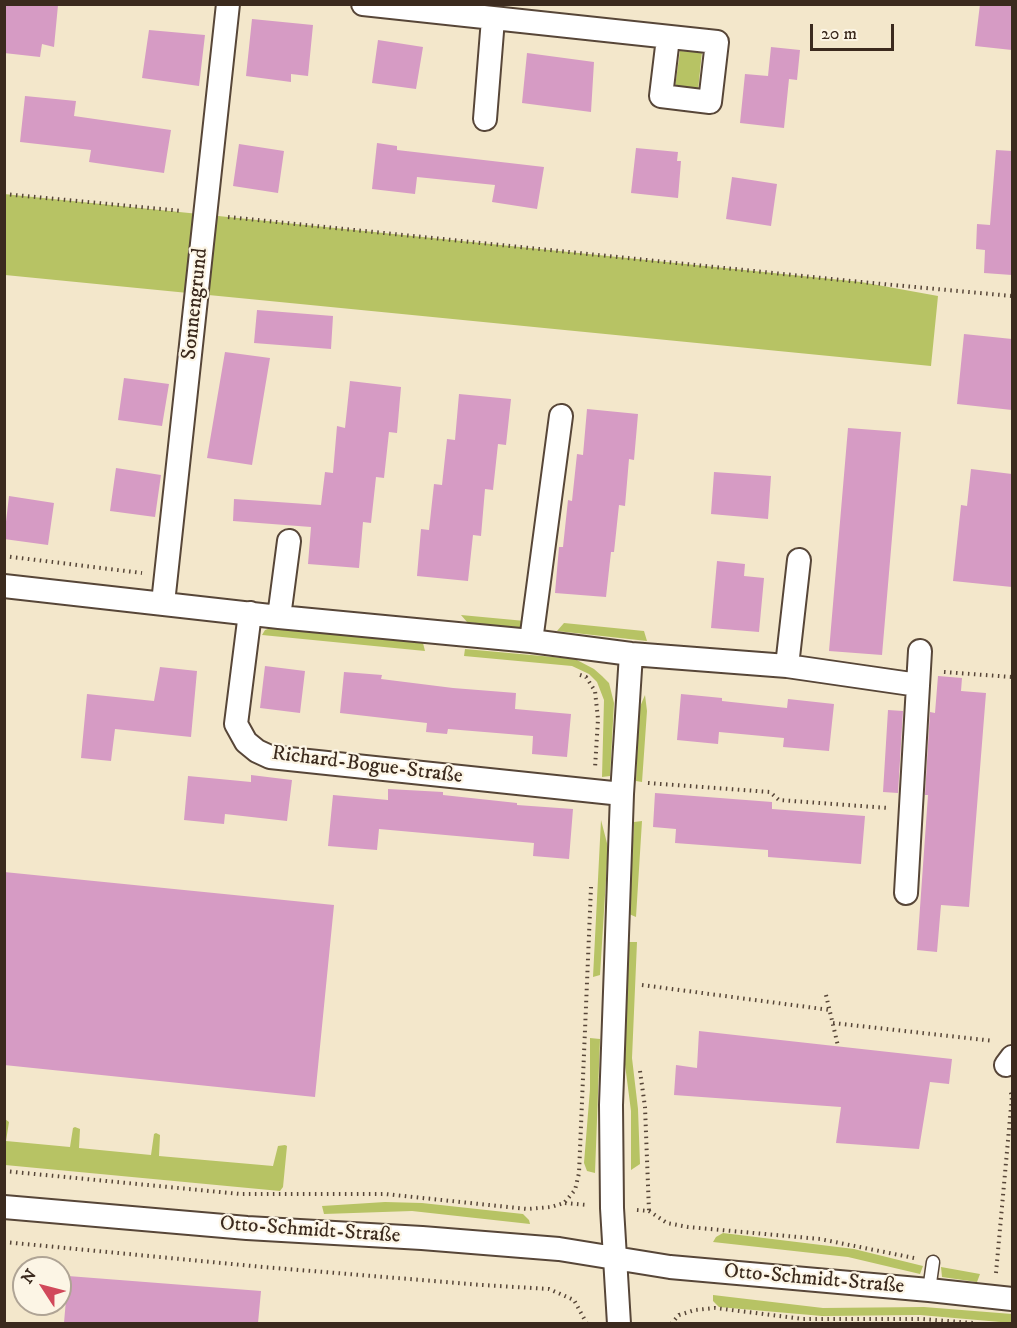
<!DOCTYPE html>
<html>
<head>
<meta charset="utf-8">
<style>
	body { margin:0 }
	#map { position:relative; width:1017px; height:1328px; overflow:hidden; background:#f3e7cb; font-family:"IM FELL DW Pica",serif }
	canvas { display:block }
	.frame { position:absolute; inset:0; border:6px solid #3b2a1e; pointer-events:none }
	.north { position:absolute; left:12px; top:1256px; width:60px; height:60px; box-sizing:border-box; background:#fcf5e5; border:2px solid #afa495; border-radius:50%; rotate:306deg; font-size:16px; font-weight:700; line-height:24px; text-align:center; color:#3b2a1e }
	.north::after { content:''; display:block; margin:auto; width:21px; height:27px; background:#d1495b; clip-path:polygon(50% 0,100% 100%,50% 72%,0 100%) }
	.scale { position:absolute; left:810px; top:24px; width:84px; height:27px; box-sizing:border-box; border:3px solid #3b2a1e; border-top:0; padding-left:8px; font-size:18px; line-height:21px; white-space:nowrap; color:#3b2a1e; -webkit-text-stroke:4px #fcf5e5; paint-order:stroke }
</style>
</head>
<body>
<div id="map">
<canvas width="1017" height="1328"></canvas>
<div class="frame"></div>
<div class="north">N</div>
<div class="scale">20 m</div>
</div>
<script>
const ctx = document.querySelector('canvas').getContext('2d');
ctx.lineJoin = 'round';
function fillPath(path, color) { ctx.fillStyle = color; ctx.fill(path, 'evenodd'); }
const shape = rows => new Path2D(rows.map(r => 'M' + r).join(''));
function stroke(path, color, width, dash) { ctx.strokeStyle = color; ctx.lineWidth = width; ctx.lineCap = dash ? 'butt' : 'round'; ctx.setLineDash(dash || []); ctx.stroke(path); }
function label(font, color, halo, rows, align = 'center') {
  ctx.font = font + ' "IM FELL DW Pica",serif'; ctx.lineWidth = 4.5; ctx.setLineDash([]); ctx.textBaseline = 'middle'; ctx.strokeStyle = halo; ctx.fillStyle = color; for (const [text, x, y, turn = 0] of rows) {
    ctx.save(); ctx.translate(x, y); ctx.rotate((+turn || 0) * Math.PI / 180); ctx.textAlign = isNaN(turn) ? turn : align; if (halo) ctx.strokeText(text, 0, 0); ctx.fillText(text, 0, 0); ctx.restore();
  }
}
fillPath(shape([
	[680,51,702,52,698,90,675,87],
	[4,194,861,282,938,296,931,366,5,275],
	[461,615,525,621,526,629,467,622],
	[564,623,644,631,647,641,557,631],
	[273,627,423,643,425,651,262,635,265,630],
	[465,649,575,659,594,669,602,676,609,683,614,703,610,776,602,777,604,700,597,682,589,674,572,666,464,656],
	[645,695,647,711,642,782,636,781,639,709],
	[601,820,608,847,600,975,593,977],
	[642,821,636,917,629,914,634,822],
	[627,942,637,942,632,1058,638,1109,640,1164,631,1170,631,1111,624,1057],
	[590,1038,600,1039,595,1173,587,1171,584,1163,590,1089],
	[5,1119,9,1122,6,1141,70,1147,73,1128,75,1127,80,1129,79,1148,151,1155,154,1134,156,1133,160,1135,159,1156,273,1166,278,1146,285,1145,287,1146,283,1187,280,1191,5,1165],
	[385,1202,422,1203,523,1214,529,1220,530,1224,412,1211,324,1214,322,1206],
	[723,1233,854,1249,923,1266,920,1274,848,1257,713,1242,716,1237],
	[941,1267,980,1274,977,1282,942,1277],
	[713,1295,823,1308,924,1307,1012,1314,1012,1323,920,1315,822,1316,719,1307,713,1301]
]), '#b7c364');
fillPath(shape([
	[4,4,58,5,54,47,42,44,40,57,4,53],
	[980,4,1012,4,1012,50,975,46],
	[252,19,313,25,308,76,291,74,291,82,246,76],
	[149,30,205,35,199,86,142,78],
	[378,40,423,47,416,89,372,83],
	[771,47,800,50,797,80,789,79,784,128,740,123,745,74,768,76],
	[527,53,594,62,591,112,522,103],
	[25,96,76,101,74,116,171,130,164,173,89,162,91,150,20,142],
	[377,143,397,146,397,150,544,167,537,209,492,202,495,185,417,177,415,194,372,189],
	[239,144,284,151,278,193,233,186],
	[636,148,678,152,677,161,681,161,678,198,631,193],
	[996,150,1012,151,1012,275,984,273,985,250,976,249,977,224,990,225],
	[732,177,777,184,771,226,726,219],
	[257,310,333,316,331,349,254,343],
	[964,334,1012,339,1012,410,957,404],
	[225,352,270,358,252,465,207,458],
	[124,378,169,384,162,426,118,420],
	[350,381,401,387,397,433,389,432,384,478,376,477,371,523,363,522,359,568,308,564,311,527,233,521,234,499,321,505,325,472,333,473,337,426,345,428],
	[459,394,511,399,506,445,498,444,493,490,485,489,481,536,473,535,468,581,417,576,421,529,429,530,434,484,442,485,447,439,455,440],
	[587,409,638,414,634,460,629,459,625,506,619,505,614,552,611,552,606,597,555,593,559,547,563,547,568,500,572,501,577,454,583,455],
	[848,428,901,432,882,655,829,651],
	[116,468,161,475,155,517,110,511],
	[971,469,1012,474,1012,587,953,581,961,505,967,506],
	[714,472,771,476,768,519,711,514],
	[9,496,54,503,48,545,4,539],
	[717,561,745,564,744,576,764,578,759,632,711,628],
	[265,666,305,671,300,713,260,708],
	[160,667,197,671,191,737,115,729,111,761,81,758,87,694,154,701],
	[344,672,382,675,381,679,453,688,516,693,515,709,571,714,567,757,532,754,533,736,448,729,447,734,426,732,427,723,340,713],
	[938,676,962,678,961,691,986,693,969,907,941,905,937,952,917,950,928,795,925,795,930,712,935,713],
	[681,694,722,698,722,701,787,708,788,699,834,704,829,751,783,747,784,738,719,732,718,744,677,740],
	[888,710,903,711,898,793,883,792],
	[251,775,292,780,287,821,225,814,224,824,184,820,188,776,251,782],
	[388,789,443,792,443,795,517,803,517,805,573,809,569,859,533,856,534,843,379,829,377,850,328,846,333,795,388,800],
	[655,793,772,802,772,809,865,816,861,864,768,857,768,850,675,843,676,829,653,827],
	[4,872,334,905,315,1097,4,1065],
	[699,1031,952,1059,949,1084,930,1082,919,1149,836,1143,841,1107,674,1095,676,1065,697,1068],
	[68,1276,261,1291,258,1323,64,1323]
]), '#d69bc4');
const lane = shape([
	[929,1290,933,1262]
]);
const street = shape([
	[363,4,717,42,710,102,661,96,668,38],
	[485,119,493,19],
	[4,586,279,617,531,641,631,654,787,666,918,685],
	[163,603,228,4],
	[250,613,236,724,246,742,257,751,270,757,622,794],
	[279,617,289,541],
	[531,641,561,416],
	[787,666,799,560],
	[906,893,920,651],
	[1006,1065,1012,1057],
	[4,1207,247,1228,422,1238,559,1249,670,1267,929,1290,1012,1299],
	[619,1324,612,1208,611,1105,622,794,631,654]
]);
stroke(lane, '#574638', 15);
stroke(street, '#574638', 26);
stroke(shape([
	[4,194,182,211],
	[228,217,861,282,1012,296],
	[4,556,142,573],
	[944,672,1012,677],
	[580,675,586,677,595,691,598,719,595,768],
	[648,783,770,792,779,800,888,808],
	[642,985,830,1010],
	[826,995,838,1046],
	[833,1023,994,1041],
	[640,1071,645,1107,649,1211],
	[4,1171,240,1194,385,1194,527,1209,551,1207,564,1203,575,1190,579,1173,591,887],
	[565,1203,587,1205],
	[637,1210,649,1211,667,1223,688,1227,820,1239,914,1258],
	[4,1242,263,1267,482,1285,549,1289,574,1300,587,1324],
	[996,1273,1012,1096,1010,1090],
	[671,1324,679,1315,695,1310,715,1308,803,1319,922,1319,973,1323]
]), '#574638', 4, [1.5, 4.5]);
stroke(lane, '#fff', 12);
stroke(street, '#fff', 22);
label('21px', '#3b2a1e', '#fcf5e5', [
	["Sonnengrund",196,304,-84],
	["Richard-Bogue-Straße",367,766,7],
	["Otto-Schmidt-Straße",310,1231,4],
	["Otto-Schmidt-Straße",814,1280,5]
]);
</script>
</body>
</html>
